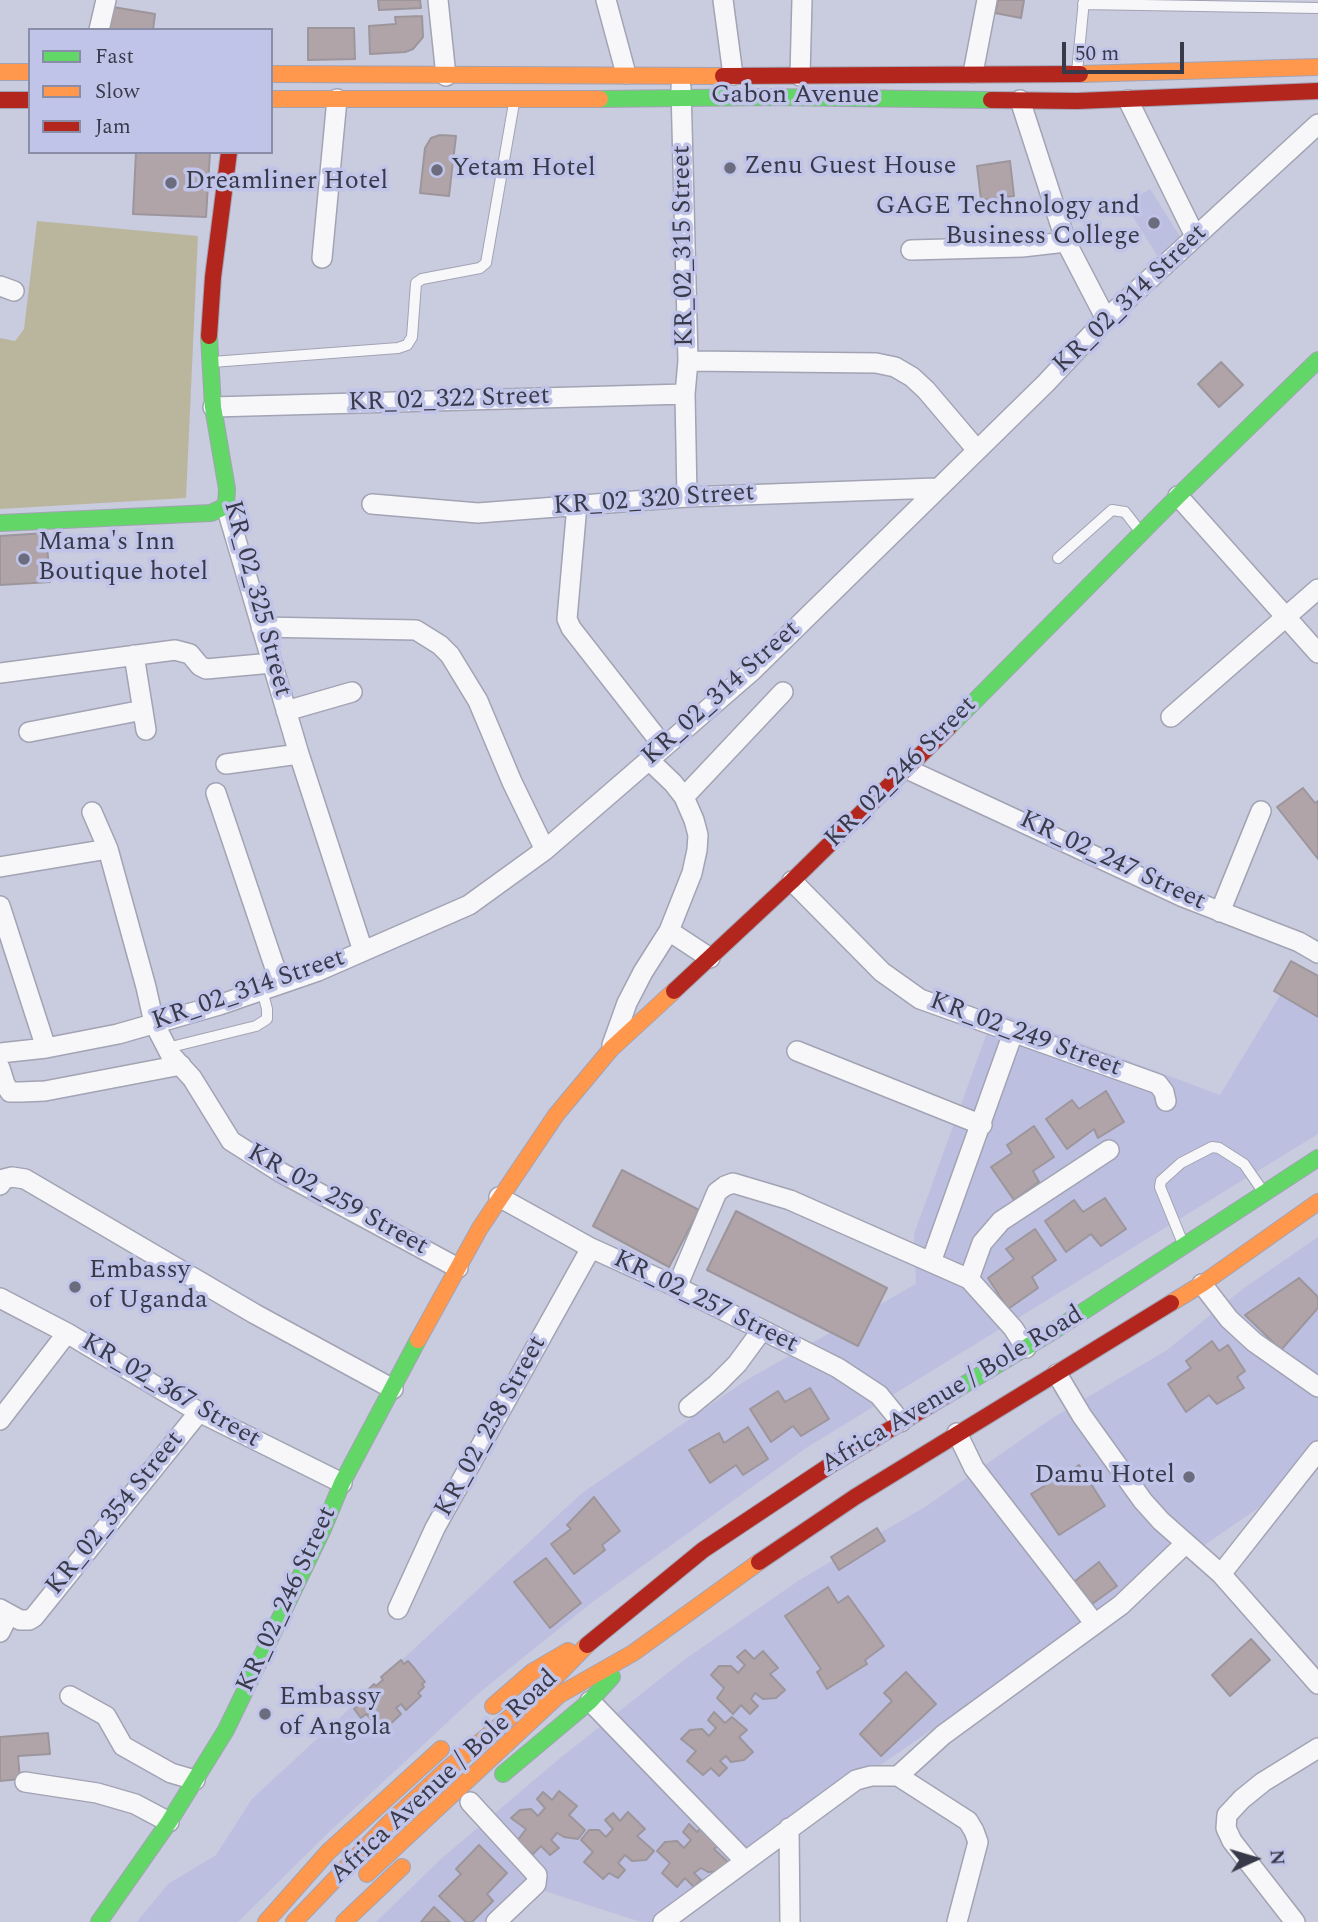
<!DOCTYPE html>
<html>
<head>
<meta charset="utf-8">
<style>
	body { margin:0 }
	#map { position:relative; width:1318px; height:1922px; overflow:hidden; background:#c9cbdf; font-family:Spectral,serif }
	canvas { display:block }
	.legend { position:absolute; left:28px; top:28px; width:245px; height:126px; box-sizing:border-box; background:#c0c4e8; border:2px solid #8a8da8; margin:0; padding:9px 12px; list-style:none; font-size:21px; color:#393a49 }
	.legend li { display:flex; align-items:center; gap:14px; height:35px }
	.legend b { width:35px; border:2px solid #8a8da8 }
	.north { position:absolute; left:1220px; top:1824px; width:70px; height:70px; -webkit-text-stroke:5px #c0c4e8; paint-order:stroke; rotate:86deg; font-size:19px; font-weight:700; line-height:28px; text-align:center; color:#393a49 }
	.north::after { content:''; display:block; margin:auto; width:24px; height:32px; background:#393a49; clip-path:polygon(50% 0,100% 100%,50% 72%,0 100%) }
	.scale { position:absolute; left:1062px; top:42px; width:122px; height:32px; box-sizing:border-box; border:4px solid #393a49; border-top:0; padding-left:9px; font-size:21px; line-height:24px; white-space:nowrap; color:#393a49; -webkit-text-stroke:5px #c0c4e8; paint-order:stroke }
</style>
</head>
<body>
<div id="map">
<canvas width="1318" height="1922"></canvas>
<ul class="legend">
<li><b style="height:9px;background:#63d668"></b>Fast</li>
<li><b style="height:9px;background:#ff974d"></b>Slow</li>
<li><b style="height:9px;background:#b3261e"></b>Jam</li>
</ul>
<div class="north">N</div>
<div class="scale">50 m</div>
</div>
<script>
const ctx = document.querySelector('canvas').getContext('2d');
ctx.lineJoin = 'round';
function fillPath(path, color) { ctx.fillStyle = color; ctx.fill(path, 'evenodd'); }
const shape = rows => new Path2D(rows.map(r => 'M' + r).join(''));
function stroke(path, color, width, dash) { ctx.strokeStyle = color; ctx.lineWidth = width; ctx.lineCap = dash ? 'butt' : 'round'; ctx.setLineDash(dash || []); ctx.stroke(path); }
function label(font, color, halo, rows, align = 'center') {
  ctx.font = font + ' Spectral,serif'; ctx.lineWidth = 7; ctx.setLineDash([]); ctx.textBaseline = 'middle'; ctx.strokeStyle = halo; ctx.fillStyle = color; for (const [text, x, y, turn = 0] of rows) {
    ctx.save(); ctx.translate(x, y); ctx.rotate((+turn || 0) * Math.PI / 180); ctx.textAlign = isNaN(turn) ? turn : align; if (halo) ctx.strokeText(text, 0, 0); ctx.fillText(text, 0, 0); ctx.restore();
  }
}
fillPath(shape([
	[1150,189,1183,241,1158,257,1125,204],
	[1296,969,1318,985,1318,1134,806,1448,591,1603,479,1693,327,1834,238,1922,137,1922,168,1884,216,1855,252,1799,582,1493,745,1381,916,1284,914,1234,995,1011,1220,1095],
	[1318,1237,1318,1467,1203,1546,1198,1546,882,1764,662,1922,641,1922,523,1884,488,1922,376,1922,442,1858,559,1759,684,1660,801,1579,925,1507,1051,1419,1167,1350,1244,1288]
]), '#bdbfe0');
fillPath(shape([
	[37,221,198,236,186,498,0,509,0,338,15,341,24,329]
]), '#bab69e');
const building = shape([
	[378,0,420,0,421,8,379,10,378,0],
	[998,0,1024,0,1021,18,995,13,998,0],
	[113,7,155,14,153,30,109,30,113,7],
	[422,16,423,37,413,49,405,52,370,54,369,26,396,24,395,17,422,16],
	[308,28,354,28,355,59,308,60,308,28],
	[440,135,456,136,449,196,420,193,425,148,431,138,440,135],
	[136,152,210,152,206,217,133,214,136,152],
	[1010,161,1014,196,981,200,977,166,1010,161],
	[1221,362,1243,385,1219,407,1198,384,1221,362],
	[46,533,50,582,0,585,0,536,46,533],
	[1303,788,1315,803,1318,801,1318,859,1277,807,1303,788],
	[1291,961,1318,976,1318,1017,1274,991,1291,961],
	[1106,1091,1124,1122,1098,1138,1094,1129,1067,1149,1046,1119,1072,1100,1079,1109,1106,1091],
	[1034,1126,1054,1157,1033,1171,1039,1182,1014,1200,991,1167,1012,1153,1007,1145,1034,1126],
	[622,1170,699,1210,669,1267,593,1226,622,1170],
	[1105,1198,1126,1229,1101,1246,1091,1234,1066,1252,1045,1221,1074,1200,1083,1212,1105,1198],
	[736,1211,887,1288,858,1346,707,1270,736,1211],
	[1035,1229,1056,1260,1032,1277,1038,1288,1008,1309,988,1278,1014,1259,1006,1249,1035,1229],
	[1299,1278,1318,1297,1318,1308,1281,1350,1245,1315,1299,1278],
	[1212,1341,1219,1351,1228,1345,1245,1371,1237,1377,1244,1388,1217,1404,1209,1395,1186,1412,1168,1384,1191,1368,1186,1361,1212,1341],
	[810,1388,829,1419,801,1436,793,1426,771,1442,750,1409,778,1391,785,1402,810,1388],
	[748,1427,768,1459,743,1475,736,1465,710,1483,689,1450,719,1433,724,1443,748,1427],
	[1079,1465,1105,1506,1059,1535,1031,1494,1079,1465],
	[594,1497,620,1531,602,1545,605,1550,574,1574,551,1544,571,1529,567,1525,594,1497],
	[877,1528,885,1541,839,1570,831,1557,877,1528],
	[546,1558,581,1603,550,1628,514,1582,546,1558],
	[1099,1562,1117,1586,1092,1604,1075,1581,1099,1562],
	[828,1587,838,1603,848,1596,884,1646,865,1660,867,1664,827,1689,817,1672,821,1669,785,1616,828,1587],
	[1251,1639,1270,1660,1230,1696,1212,1675,1251,1639],
	[745,1650,754,1659,763,1651,778,1668,770,1674,785,1690,776,1698,763,1699,755,1693,751,1699,758,1706,750,1714,741,1705,733,1714,717,1698,724,1688,711,1675,719,1666,731,1666,738,1673,745,1665,737,1657,745,1650],
	[401,1660,404,1664,408,1661,415,1669,425,1682,422,1684,424,1687,418,1693,421,1696,406,1710,401,1704,396,1708,401,1714,386,1728,383,1724,379,1727,366,1714,361,1718,354,1709,358,1706,355,1702,374,1684,376,1686,383,1680,381,1677,401,1660],
	[906,1672,936,1704,881,1756,860,1734,892,1701,884,1693,906,1672],
	[714,1712,725,1723,732,1717,747,1730,739,1737,753,1752,744,1760,731,1762,726,1756,720,1761,727,1768,719,1776,711,1768,703,1775,687,1761,696,1751,681,1739,690,1730,702,1729,709,1736,716,1728,708,1720,714,1712],
	[48,1733,50,1754,18,1756,20,1779,0,1781,0,1737,48,1733],
	[559,1791,577,1806,569,1815,585,1830,578,1839,564,1837,557,1833,551,1840,559,1848,550,1855,541,1846,533,1854,517,1841,526,1829,511,1818,520,1810,531,1809,538,1816,545,1808,537,1799,543,1792,552,1800,559,1791],
	[628,1812,645,1829,637,1836,654,1851,646,1860,632,1861,625,1855,618,1863,625,1870,618,1878,609,1873,603,1879,584,1862,593,1852,581,1840,589,1830,599,1830,606,1837,613,1829,605,1820,613,1813,620,1821,628,1812],
	[689,1824,697,1832,705,1824,724,1840,714,1849,729,1863,724,1871,708,1872,701,1868,694,1873,701,1880,694,1887,685,1878,677,1887,662,1873,670,1863,657,1851,665,1842,677,1841,684,1848,691,1840,683,1832,689,1824],
	[479,1845,507,1873,487,1894,493,1901,472,1922,466,1922,439,1896,461,1874,456,1869,479,1845],
	[434,1907,450,1922,421,1922,434,1907]
]);
fillPath(building, '#b0a4a8');
stroke(building, '#9c969c', 2);
const lane = shape([
	[1083,4,1318,8],
	[1077,72,1084,0],
	[212,362,398,348,407,345,412,337,416,283,422,279,480,268,486,263,514,103],
	[1058,558,1112,510,1125,512,1139,530],
	[167,1048,256,1026,267,1019,267,1009,262,990],
	[1182,1241,1160,1187,1161,1181,1181,1163,1212,1147,1219,1148,1244,1164,1262,1190]
]);
const street = shape([
	[438,0,446,76],
	[606,0,626,74],
	[723,0,733,75],
	[99,30,106,0],
	[973,73,987,0],
	[800,76,802,0],
	[681,87,688,361,685,394,687,497],
	[1128,100,1195,236],
	[1066,242,1106,319],
	[911,250,1022,247,1066,242,1020,100],
	[322,258,337,99],
	[0,286,14,291],
	[688,361,876,363,895,367,912,377,926,390,977,450],
	[213,407,685,394],
	[1178,496,1318,653],
	[372,504,478,513,687,497,936,488],
	[577,505,567,619,571,628,664,747],
	[226,506,299,754,363,951],
	[261,627,416,630,440,645,450,655,478,701,512,782,545,850],
	[134,655,146,730],
	[0,673,175,650,190,654,200,666,206,669,272,663],
	[286,711,352,692],
	[1171,717,1318,589],
	[29,732,143,710],
	[226,764,299,754],
	[907,769,1183,897,1299,942,1318,953],
	[216,793,280,983],
	[684,797,783,692],
	[92,812,108,849,146,987,154,1023,170,1054,192,1078,231,1141,280,1172,458,1268],
	[0,867,108,849],
	[792,881,882,972,920,999,1158,1084,1164,1092,1166,1101],
	[0,906,46,1048],
	[1220,912,1261,811],
	[669,931,710,958],
	[612,1045,627,1003,643,972,669,931,692,873,697,850,698,835,694,820,684,797,673,783,649,760],
	[797,1051,982,1125],
	[0,1053,46,1048,118,1034,219,1005,318,971,469,905,545,850,752,671,1046,383,1106,319,1318,124],
	[0,1068,5,1084,10,1092,21,1092,45,1091,181,1065],
	[0,1185,4,1179,12,1177,25,1179,255,1314,393,1389],
	[499,1197,591,1248,677,1287,838,1368,879,1395,901,1422],
	[931,1262,1013,1033],
	[969,1279,982,1243,1001,1221,1109,1150],
	[1202,1284,1229,1319,1254,1342,1318,1387],
	[677,1287,717,1192,725,1186,733,1183,790,1200,969,1279,1013,1328,1026,1348],
	[0,1298,67,1333,199,1412,342,1483],
	[1057,1374,1082,1416,1143,1501,1161,1521,1221,1574,1318,1684],
	[689,1407,717,1384,737,1364,762,1330],
	[0,1420,67,1333],
	[957,1433,974,1468,1095,1624],
	[1221,1574,1318,1451],
	[0,1609,20,1620,29,1620,34,1617,199,1412],
	[398,1609,435,1528,591,1248],
	[0,1632,9,1614],
	[70,1696,106,1716,123,1746,171,1773,195,1780],
	[590,1701,745,1861],
	[898,1776,968,1821,974,1831,978,1842,957,1922],
	[25,1782,97,1793,135,1804,169,1822],
	[470,1802,537,1875,536,1884,496,1922],
	[789,1828,790,1922],
	[663,1922,856,1780,871,1776,898,1776,943,1735,1121,1605,1185,1544],
	[1295,1922,1232,1841,1226,1828,1227,1815,1242,1799,1263,1782,1318,1748]
]);
const fast = shape([
	[600,99,772,97,991,100],
	[0,523,211,513,226,506,227,489,213,407,209,336],
	[949,727,1178,496,1318,360],
	[947,1395,1055,1330,1318,1158],
	[503,1774,590,1701,612,1677],
	[99,1922,169,1822,226,1730,323,1529,342,1483,418,1340]
]);
const slow = shape([
	[0,72,30,72],
	[271,74,723,76],
	[1080,74,1318,67],
	[271,99,600,99],
	[1171,1303,1202,1284,1318,1202],
	[418,1340,480,1228,556,1115,611,1049,674,991],
	[493,1706,532,1672,568,1651],
	[367,1874,559,1695,633,1653,759,1562],
	[266,1922,328,1852,441,1749],
	[294,1922,388,1824,444,1772,544,1689,587,1645],
	[344,1922,402,1867]
]);
const jam = shape([
	[723,76,1080,74],
	[0,100,30,100],
	[991,100,1077,101,1318,91],
	[209,336,213,277,229,152],
	[674,991,792,881,949,727],
	[759,1562,855,1497,1171,1303],
	[587,1645,703,1550,832,1464,947,1395]
]);
stroke(lane, '#a2a3b3', 12);
stroke(street, '#a2a3b3', 22);
stroke(fast, '#a2a3b3', 18);
stroke(slow, '#a2a3b3', 18);
stroke(jam, '#a2a3b3', 18);
stroke(lane, '#f7f7fa', 10);
stroke(street, '#f7f7fa', 19);
stroke(fast, '#63d668', 16);
stroke(slow, '#ff974d', 16);
stroke(jam, '#b3261e', 16);
for (const [x, y, r, color] of [
	[730,168,7,"#6b6d7e"],
	[437,170,7,"#6b6d7e"],
	[171,183,7,"#6b6d7e"],
	[1154,223,7,"#6b6d7e"],
	[24,559,7,"#6b6d7e"],
	[75,1287,7,"#6b6d7e"],
	[1189,1477,7,"#6b6d7e"],
	[265,1714,7,"#6b6d7e"]
]) { const dot = new Path2D(); dot.arc(x, y, r, 0, 2 * Math.PI); ctx.fillStyle = color; ctx.fill(dot); stroke(dot, '#c0c4e8', 2.5); }
label('26px', '#393a49', '#c0c4e8', [
	["Gabon Avenue",795,97],
	["KR_02_315 Street",685,246,-91],
	["KR_02_314 Street",1131,300,-44],
	["KR_02_322 Street",449,401,-2],
	["KR_02_320 Street",654,501,-4],
	["KR_02_325 Street",256,599,75],
	["KR_02_314 Street",722,694,-42],
	["KR_02_246 Street",902,773,-45],
	["KR_02_247 Street",1112,862,25],
	["KR_02_314 Street",249,991,-19],
	["KR_02_249 Street",1025,1036,20],
	["KR_02_259 Street",337,1201,29],
	["KR_02_257 Street",705,1303,26],
	["Africa Avenue / Bole Road",953,1391,-31],
	["KR_02_367 Street",170,1392,30],
	["KR_02_258 Street",492,1427,-61],
	["KR_02_354 Street",116,1514,-51],
	["KR_02_246 Street",288,1600,-65],
	["Africa Avenue / Bole Road",445,1778,-43]
]);
label('26px', '#393a49', '#c0c4e8', [
	["Zenu Guest House",744,168],
	["Yetam Hotel",451,170],
	["Dreamliner Hotel",185,183],
	["GAGE Technology and",1140,208,"right"],
	["Business College",1140,238,"right"],
	["Mama's Inn",38,544],
	["Boutique hotel",38,574],
	["Embassy",89,1272],
	["of Uganda",89,1302],
	["Damu Hotel",1175,1477,"right"],
	["Embassy",279,1699],
	["of Angola",279,1729]
], 'left');
</script>
</body>
</html>
